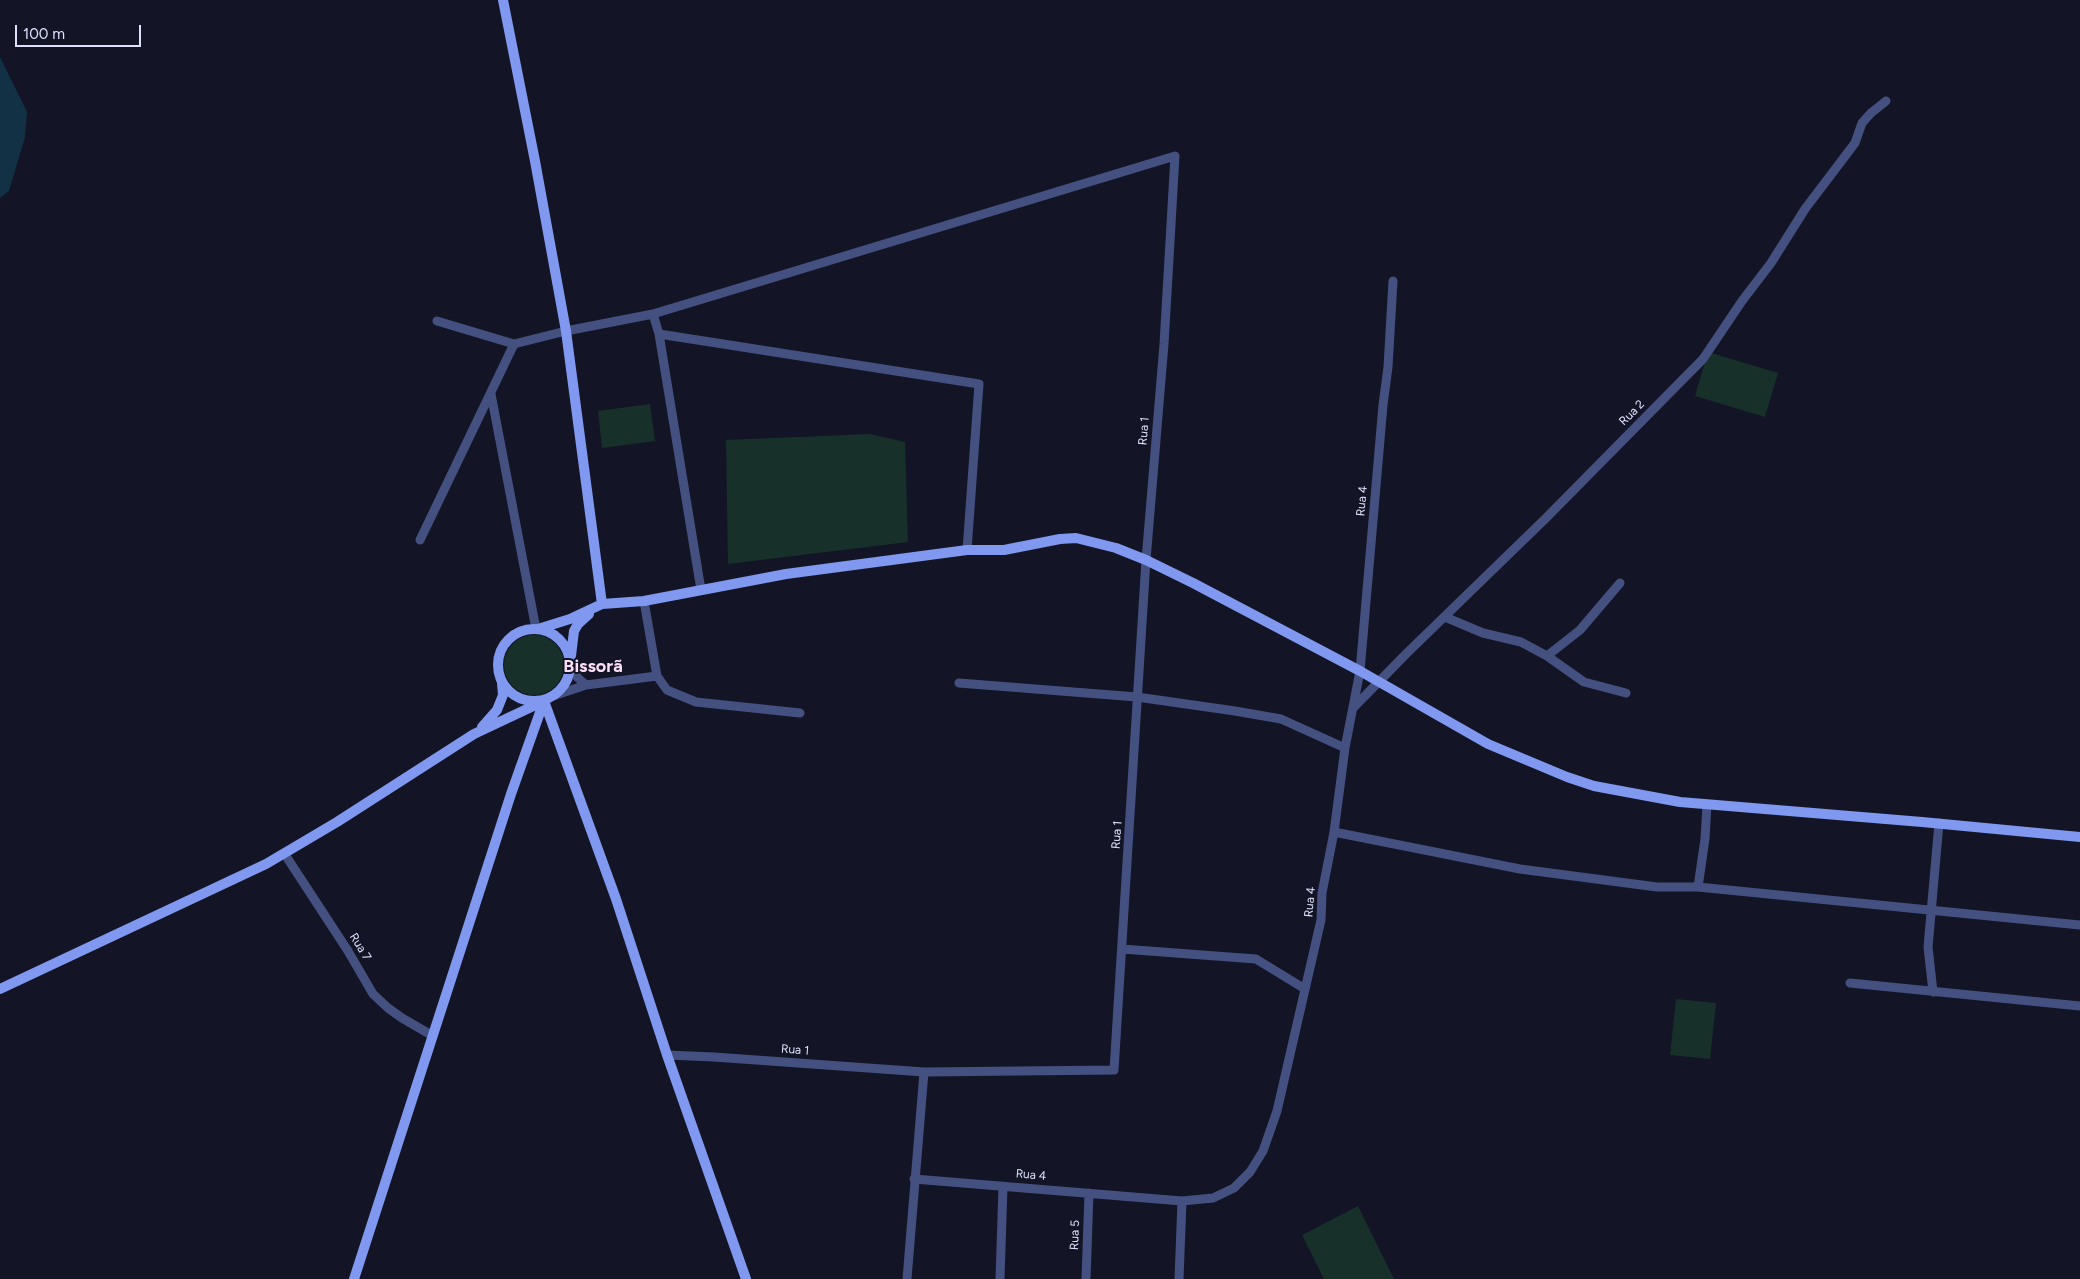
<!DOCTYPE html>
<html>
<head>
<meta charset="utf-8">
<style>
	body { margin:0 }
	#map { position:relative; width:2080px; height:1279px; overflow:hidden; background:#131526; font-family:Figtree,sans-serif }
	canvas { display:block }
	.scale { position:absolute; left:15px; top:25px; width:126px; height:22px; box-sizing:border-box; border:2px solid #dde1fb; border-top:0; padding-left:6px; font-size:15px; line-height:18px; white-space:nowrap; color:#dde1fb; -webkit-text-stroke:4px #131526; paint-order:stroke }
</style>
</head>
<body>
<div id="map">
<canvas width="2080" height="1279"></canvas>
<div class="scale">100 m</div>
</div>
<script>
const ctx = document.querySelector('canvas').getContext('2d');
ctx.lineJoin = 'round';
function fillPath(path, color) { ctx.fillStyle = color; ctx.fill(path, 'evenodd'); }
const shape = rows => new Path2D(rows.map(r => 'M' + r).join(''));
function stroke(path, color, width, dash) { ctx.strokeStyle = color; ctx.lineWidth = width; ctx.lineCap = dash ? 'butt' : 'round'; ctx.setLineDash(dash || []); ctx.stroke(path); }
function label(font, color, halo, rows, align = 'center') {
  ctx.font = font + ' Figtree,sans-serif'; ctx.lineWidth = 4; ctx.setLineDash([]); ctx.textBaseline = 'middle'; ctx.strokeStyle = halo; ctx.fillStyle = color; for (const [text, x, y, turn = 0] of rows) {
    ctx.save(); ctx.translate(x, y); ctx.rotate((+turn || 0) * Math.PI / 180); ctx.textAlign = isNaN(turn) ? turn : align; if (halo) ctx.strokeText(text, 0, 0); ctx.fillText(text, 0, 0); ctx.restore();
  }
}
fillPath(shape([
	[1708,352,1778,373,1765,417,1695,396],
	[650,404,655,441,602,448,598,411],
	[870,434,905,442,908,542,728,564,726,440],
	'504 665a30 30 0 1 1 60 0a30 30 0 1 1-60 0Z',
	[1676,999,1716,1003,1710,1059,1670,1055],
	[1358,1206,1394,1279,1324,1279,1302,1235]
]), '#173029');
fillPath(shape([
	[0,57,27,112,25,137,9,191,0,198]
]), '#133144');
stroke(shape([
	[653,314,659,334,701,590],
	[437,321,514,344,566,331,653,314,1175,156,1164,344,1146,560,1114,1070,924,1072,714,1057,667,1055],
	[659,334,979,384,967,550],
	[491,394,536,629],
	[420,540,514,344],
	[644,601,657,676,667,690,696,702,800,713],
	[1445,617,1483,633,1521,642,1547,656,1584,682,1626,693],
	[1547,656,1580,630,1620,583],
	[571,666,577,677,586,685],
	[959,683,1137,697,1235,711,1281,719,1345,748],
	[556,695,586,685,657,676],
	[1353,708,1407,653,1545,519,1703,359,1742,301,1771,263,1805,209,1855,143,1862,123,1871,113,1886,101],
	[1334,832,1520,869,1558,874,1657,887,1698,887,2080,925],
	[284,853,348,951,373,994,388,1008,402,1018,433,1036],
	[1698,887,1705,839,1707,804],
	[1122,949,1256,959,1305,989],
	[1850,983,2080,1006],
	[1933,992,1928,947,1939,823],
	[914,1179,1182,1201,1213,1198,1234,1188,1250,1172,1263,1151,1277,1111,1321,920,1322,893,1334,832,1345,748,1360,671,1383,405,1388,367,1393,281],
	[907,1279,924,1072],
	[1000,1279,1003,1186],
	[1086,1279,1089,1193],
	[1179,1279,1182,1201]
]), '#44507f', 9);
stroke(shape([
	[503,0,535,161,566,331,602,604],
	'498 665a36 36 0 1 1 72 0a36 36 0 1 1-72 0Z',
	[538,629,570,619,602,604,644,601,786,574,967,550,1004,550,1060,539,1076,538,1116,548,1146,560,1193,583,1360,671,1488,744,1567,777,1594,786,1680,802,1922,822,2080,837],
	[571,656,574,631,578,624,589,614],
	[544,701,616,899,667,1055,746,1279],
	[482,727,497,710,503,695,502,683],
	[0,989,266,864,337,822,474,734,544,701],
	[354,1279,511,794,544,701]
]), '#8098ef', 10);
label('12px', '#dde1fb', '#131526', [
	["Rua 2",1632,413,-45],
	["Rua 1",1144,431,-85],
	["Rua 4",1362,501,-85],
	["Rua 1",1117,835,-86],
	["Rua 4",1310,902,-85],
	["Rua 7",360,947,58],
	["Rua 1",795,1050,4],
	["Rua 4",1031,1175,5],
	["Rua 5",1075,1235,-88]
]);
label('bold 18px', '#fbdff8', '#131526', [
	["Bissorã",593,667]
]);
</script>
</body>
</html>
